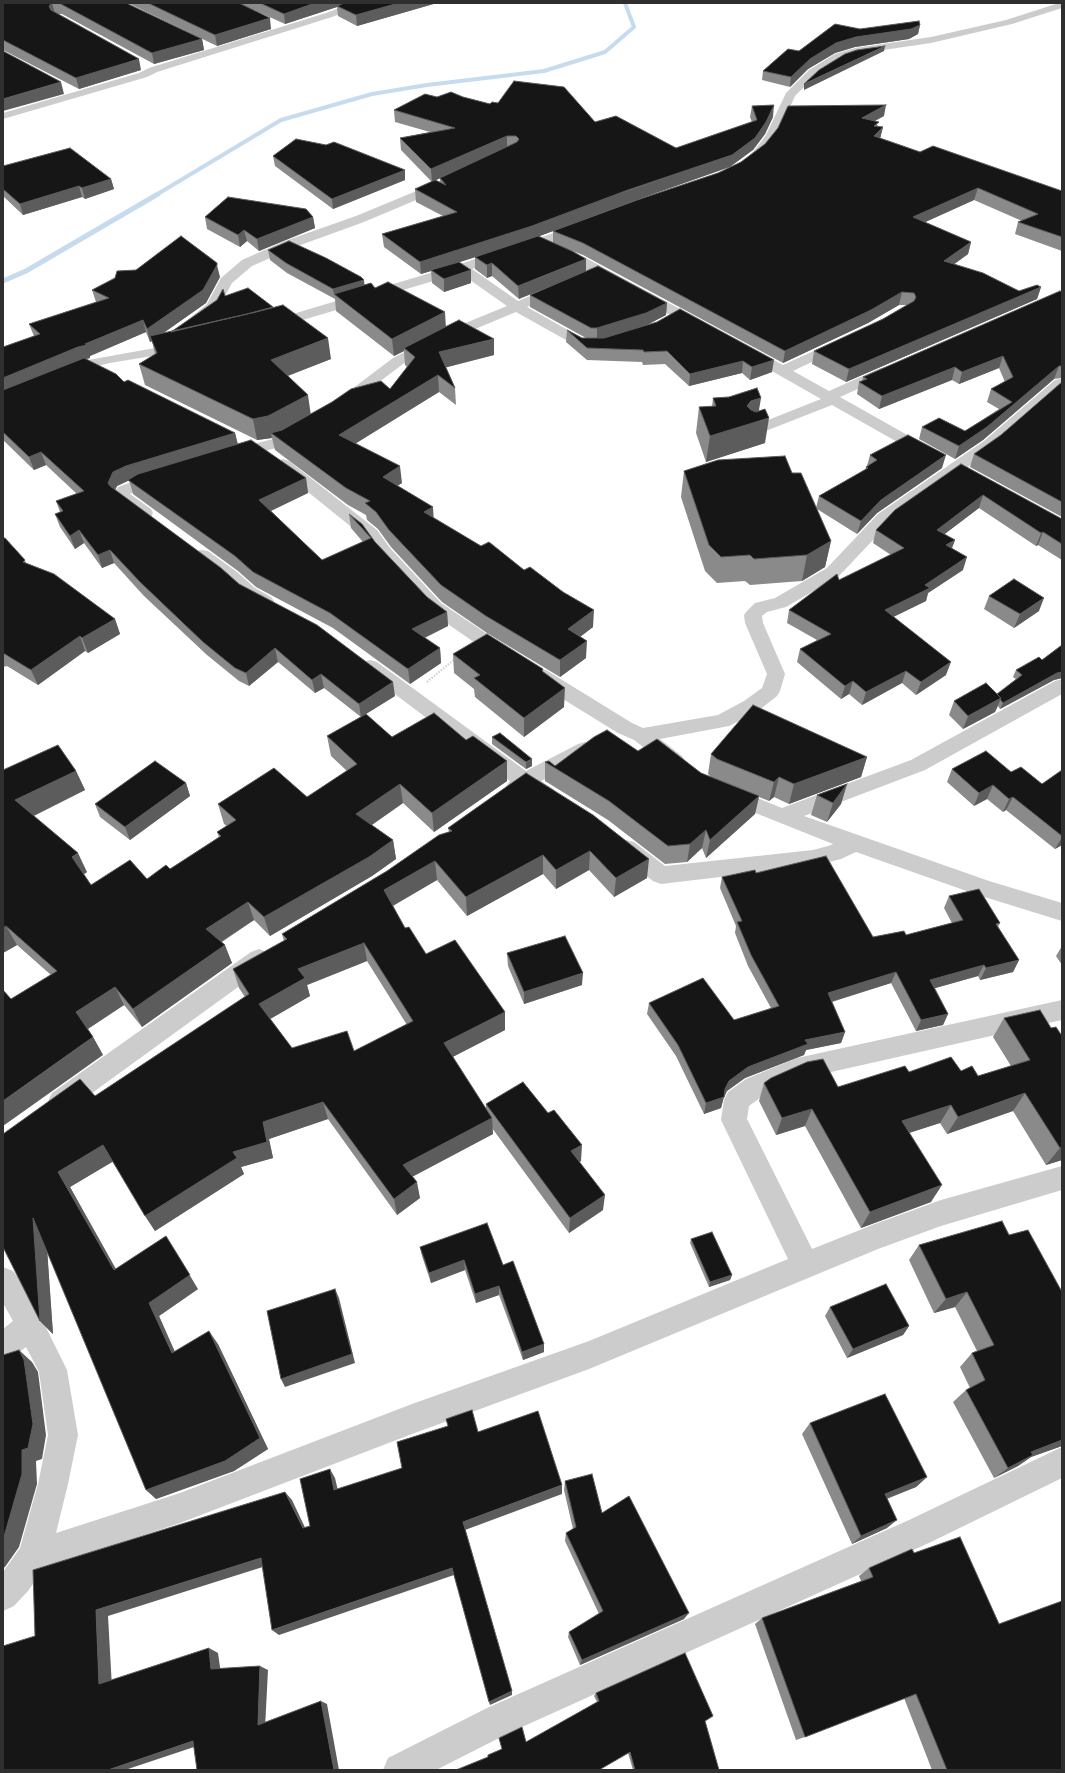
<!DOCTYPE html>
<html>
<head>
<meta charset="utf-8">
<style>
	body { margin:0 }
	#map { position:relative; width:1065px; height:1773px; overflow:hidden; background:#fff; font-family:"DM Sans",sans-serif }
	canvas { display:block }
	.frame { position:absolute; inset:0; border:4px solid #2f2f2f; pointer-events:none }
</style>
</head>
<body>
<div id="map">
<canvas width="1065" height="1773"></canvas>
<div class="frame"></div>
</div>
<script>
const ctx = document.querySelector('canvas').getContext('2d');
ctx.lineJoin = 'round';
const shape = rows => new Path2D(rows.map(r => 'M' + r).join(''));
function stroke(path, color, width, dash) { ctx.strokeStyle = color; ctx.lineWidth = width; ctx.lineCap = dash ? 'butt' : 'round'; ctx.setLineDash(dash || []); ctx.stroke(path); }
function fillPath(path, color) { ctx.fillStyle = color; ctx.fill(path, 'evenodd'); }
stroke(shape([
	[156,195,281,120,372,94,427,85,544,71,605,52,634,27,625,3]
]), '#c7dbee', 4);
stroke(shape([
	[3,281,26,271,158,194]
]), '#c7dbee', 5);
stroke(shape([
	[427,682,456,658]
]), '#ccc', 2, [1.5, 1.5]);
fillPath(shape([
	[352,3,365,3,363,5,332,17,157,72,147,77,3,119,3,113,139,73,149,68,326,13,352,3],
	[1059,3,1062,3,1062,8,1012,24,931,43,856,54,843,58,817,74,795,96,777,136,762,155,749,166,745,167,739,164,754,151,766,135,786,93,809,70,835,54,855,48,931,37,1006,20,1059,3],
	[443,180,447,181,449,184,447,187,364,222,295,247,252,266,232,283,218,309,200,323,195,324,190,323,188,320,207,304,221,278,242,260,285,241,356,216,443,180],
	[581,224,585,225,587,228,585,231,472,269,518,301,552,287,562,287,564,290,562,293,527,307,584,339,599,343,601,346,599,349,594,350,582,349,516,312,451,339,403,364,346,407,341,409,336,407,333,404,336,401,393,358,441,333,507,306,460,273,276,328,271,329,266,328,264,325,266,322,457,265,581,224],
	[560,248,582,256,706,323,708,326,706,329,696,329,572,262,555,255,554,252,555,249,560,248],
	[840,339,845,340,847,343,845,346,793,371,829,391,881,368,886,367,891,368,893,371,891,374,840,397,934,450,936,453,934,456,928,458,922,456,832,405,758,434,753,436,748,434,745,431,748,428,821,399,742,354,740,351,742,348,747,347,752,348,783,365,840,339],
	[183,343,188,344,190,347,188,350,110,363,93,367,67,377,62,376,60,373,62,370,88,360,183,343],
	[1060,379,1062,379,1062,389,996,447,890,522,839,576,786,607,767,612,762,616,763,623,785,674,780,691,777,696,758,711,729,726,660,739,682,756,685,761,682,766,675,768,668,766,634,740,618,733,532,680,530,675,532,670,539,669,546,670,632,723,643,728,718,715,744,701,762,688,767,674,745,623,744,615,747,611,755,603,775,598,827,568,878,514,984,441,1055,380,1060,379],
	[300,425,305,427,308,430,305,433,284,446,232,459,226,457,224,454,226,451,273,439,295,427,300,425],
	[283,459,289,461,377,530,390,548,441,603,511,650,513,654,511,658,504,660,497,658,429,611,378,556,365,538,277,467,275,464,277,461,283,459],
	[159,472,165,474,167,477,165,480,130,494,151,509,153,513,151,517,145,518,139,517,113,495,118,487,159,472],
	[202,550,208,551,237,572,255,588,271,597,274,601,271,605,265,607,259,605,243,596,225,580,196,559,193,555,196,551,202,550],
	[370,660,377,662,526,771,578,744,585,742,592,744,595,749,592,754,541,781,553,789,556,794,553,799,546,802,539,799,525,791,515,796,508,793,505,788,510,781,363,670,361,666,363,662,370,660],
	[1062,679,1062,694,925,770,804,816,989,881,1062,903,1062,921,978,895,856,852,841,859,813,866,661,884,653,881,618,854,615,848,618,842,626,840,634,842,665,866,813,850,828,846,833,844,723,800,720,795,723,790,730,787,782,808,911,760,1055,681,1062,679],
	[259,949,267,952,271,959,267,966,70,1109,61,1112,52,1109,48,1101,52,1093,251,952,259,949],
	[1062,1000,1062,1020,800,1079,764,1095,749,1106,747,1119,812,1249,875,1224,941,1200,1062,1166,1062,1190,941,1226,878,1249,589,1369,412,1434,180,1523,44,1568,28,1591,14,1606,3,1611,3,1572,20,1548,38,1484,48,1435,39,1372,26,1347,13,1357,3,1361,3,1329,13,1321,3,1303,3,1267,13,1271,26,1287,67,1370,78,1435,68,1484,56,1533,180,1493,412,1404,589,1341,788,1259,721,1120,724,1100,728,1092,746,1079,797,1058,1062,1000],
	[1062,1447,1062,1478,931,1542,511,1732,436,1770,383,1770,388,1758,487,1708,909,1520,1062,1447]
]), '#ccc');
fillPath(shape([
	[3,3,126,3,202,39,204,50,154,64,62,14,58,14,141,70,79,89,3,50],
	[128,3,437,3,357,26,338,16,337,7,285,24,245,6,271,29,217,46],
	[920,25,918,34,909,39,855,47,835,53,808,69,790,87,762,80,763,71,799,51,860,29],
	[437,97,463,97,490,104,595,122,676,148,752,122,750,117,752,106,773,117,765,134,753,150,628,203,539,236,553,243,553,231,718,173,884,116,875,121,878,126,883,127,880,138,920,152,1062,191,1062,251,1015,234,1018,222,1022,221,974,200,925,222,971,242,968,254,954,264,1019,291,1041,287,1037,299,846,382,812,364,814,351,883,319,907,305,899,305,868,323,783,363,583,255,562,247,519,299,492,276,487,278,475,269,475,257,459,262,471,283,444,292,432,283,431,271,421,274,384,247,382,234,443,216,416,202,415,189,432,182,401,150,400,138,430,132,395,122,394,110],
	[440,178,440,182,435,180],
	[273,156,405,170,405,180,333,209,275,166],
	[3,166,111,179,114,189,85,199,82,197,23,215,3,196],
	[205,217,313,217,315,228,259,251,247,241,240,247,207,229],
	[268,250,364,280,364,285,375,288,446,326,494,355,446,367,455,388,456,405,439,392,355,443,402,483,397,486,433,507,433,518,593,627,580,637,586,658,560,677,487,633,442,602,391,547,378,529,367,520,366,515,348,505,275,450,272,438,257,440,145,385,139,364,155,354,152,341,150,342,146,332,90,356,90,358,86,359,124,382,235,433,238,444,306,478,308,493,271,511,322,560,363,542,351,528,349,514,427,597,447,612,448,626,425,638,440,648,441,663,410,684,333,628,256,587,238,571,133,494,129,480,117,486,115,490,239,584,395,696,366,714,392,737,507,781,434,832,403,803,372,825,393,840,396,859,372,876,270,936,254,920,222,942,232,963,142,1027,124,1005,88,1029,93,1037,103,1055,11,999,51,975,17,945,3,953,3,770,76,771,85,790,34,816,87,872,84,874,91,885,147,879,170,869,219,837,217,832,227,826,224,824,218,804,307,797,347,771,331,756,327,736,361,717,324,688,315,693,278,662,249,686,239,681,207,655,144,596,114,563,102,568,84,543,75,549,60,527,55,514,60,512,56,501,77,494,46,465,34,470,3,440,3,347,34,336,29,324,96,302,92,290,220,277,206,303,162,334,171,332,225,296,273,307,331,359,288,376,311,414,390,389,407,367,405,365,404,351,394,356,336,311,335,299,287,273,270,260],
	[1062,292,1062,378,1054,379,983,440,955,459,919,439,922,427,965,431,999,409,987,402,991,389,1005,382,999,368,959,384,952,380,879,409,857,394,859,382,862,381,863,377],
	[530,295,667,303,666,315,645,326,657,322,772,372,750,380,742,373,689,386,665,364,643,365,642,362,587,360,566,342,567,330,582,338,586,338,530,307],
	[1062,382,1062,517,970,467,974,454,1001,435],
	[713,398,758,411,765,443,706,462,696,433,699,407,712,407],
	[870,455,942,468,877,513,857,534,817,509,831,541,825,567,802,581,750,585,745,581,717,583,705,571,681,497,684,471,792,473,816,508,819,496,865,470,866,467,867,466],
	[961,464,1062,519,1062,560,1038,545,1036,546,979,508,944,534,955,540,952,548,963,570,928,593,926,601,893,617,946,675,916,695,902,683,862,705,849,694,841,699,797,662,800,649,817,640,787,623,789,610,839,580,891,555,873,543,876,530],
	[3,538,25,560,26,563,115,619,120,634,88,653,85,651,38,685,7,666,3,667],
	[989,596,1039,611,1014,628,984,609],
	[1062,645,1062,678,1054,680,1000,709,998,706,995,712,963,729,949,715,954,701,997,694,1016,679,1013,677,1016,670,1042,660],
	[453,654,543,669,543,672,564,707,524,737,475,697,474,689,454,673],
	[492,737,532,766,526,769,492,744],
	[638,751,711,777,708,774,711,754,867,757,861,777,789,804,774,797,769,801,759,797,755,814,706,858,702,848,687,862,665,864,608,820,545,781,545,762,555,766],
	[952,769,1011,772,1042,784,1062,770,1062,845,1055,849,1006,810,1003,812,987,799,974,806,947,782],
	[526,773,647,878,614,897,589,870,556,889,543,874,467,916,437,880,393,906,405,928,426,954,505,1012,505,1030,452,1057,486,1109,486,1104,581,1161,579,1162,603,1210,569,1233,492,1128,493,1134,412,1177,420,1198,397,1215,328,1119,269,1139,273,1158,241,1167,244,1174,155,1231,113,1161,70,1187,116,1269,198,1289,159,1316,175,1352,218,1344,268,1449,234,1471,156,1499,47,1251,53,1334,40,1321,3,1247,95,1096,245,997,239,988,233,969,284,941,282,934,387,871,449,832,448,828],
	[367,961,407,1025,354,1051,292,1048,270,1019,310,996,307,985],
	[186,783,190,796,130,840,100,817,95,804],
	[847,784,841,804,827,822,811,815,817,795],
	[756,873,873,937,906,935,952,923,944,908,949,896,1000,923,998,927,1019,960,1013,972,980,980,978,976,935,988,948,1014,943,1025,916,1031,891,983,832,1002,845,1032,841,1043,806,1050,804,1055,745,1078,727,1091,724,1096,721,1108,704,1114,676,1056,647,1014,649,1003,734,1020,771,1008,748,966,735,933,736,926,720,888,722,877],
	[1062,946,1062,965,1056,956],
	[507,953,582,985,524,1004,508,966],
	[1040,1010,1062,1160,1046,1165,1013,1111,947,1134,940,1123,909,1133,931,1202,861,1228,805,1126,776,1135,759,1101,764,1083,838,1087,909,1072,961,1071,978,1076,1011,1066,993,1037,1004,1018],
	[1009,1235,1062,1292,1062,1446,1031,1457,1018,1466,994,1478,953,1402,966,1390,970,1388,960,1367,972,1353,977,1351,955,1307,934,1313,909,1260,919,1245],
	[691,1239,732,1275,730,1280,709,1287,690,1243],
	[420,1247,503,1265,544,1344,544,1352,523,1360,499,1295,476,1303,465,1270,431,1283,422,1256],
	[830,1307,909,1326,903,1335,847,1358,825,1316],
	[810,1423,927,1477,916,1487,887,1499,887,1528,852,1544,802,1434],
	[565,1481,602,1513,684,1619,580,1665,568,1637,569,1632,599,1614,565,1541,566,1533,573,1529,564,1490],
	[914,1553,999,1624,1062,1770,932,1770,904,1698,805,1737,796,1740,755,1624,762,1618,861,1581,859,1576,869,1568],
	[596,1693,705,1721,719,1770,633,1770,628,1753,526,1742,597,1702,594,1696]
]), '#8a8a8a');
fillPath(shape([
	[52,3,55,14,49,6],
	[315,3,347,3,337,6,337,7,285,24,284,14],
	[399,3,437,3,357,26,356,15],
	[270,18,271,29,217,46,215,35],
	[920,25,918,34,909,39,855,47,835,53,808,69,790,87,791,77,810,59,836,43,856,37],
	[202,39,204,50,154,64,152,53],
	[885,46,884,51,804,90,804,84],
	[139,59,141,70,79,89,76,78],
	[61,82,64,94,3,111,3,99],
	[774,105,773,117,765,134,753,150,730,167,628,203,532,239,432,271,431,270,431,271,421,274,420,262,732,155],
	[886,105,884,116,859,129,862,118],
	[883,127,880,139,874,136],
	[507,136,507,148,432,182,431,169],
	[405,170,405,180,333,209,332,199],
	[111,179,114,189,85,199,82,188],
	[79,186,82,197,23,215,20,204],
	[978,188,974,200,910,229,913,217],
	[313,217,315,228,259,251,257,239],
	[244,230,247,241,240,247,238,235],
	[971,242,968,254,941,274,944,261],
	[586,259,586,272,519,299,518,286],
	[492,263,492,276,487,278,487,265],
	[217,265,220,277,206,303,152,341,150,336,152,341,150,342,147,329],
	[471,270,471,283,444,292,444,279],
	[364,280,365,290,334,294,333,289],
	[1041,287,1037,299,846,382,849,369],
	[902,292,899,305,868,323,783,363,785,351],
	[667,303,666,315,645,326,597,340,597,328],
	[445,312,446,329,404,348,404,351,394,356,392,339],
	[143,320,146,332,90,356,90,358,82,360,3,393,3,378],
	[328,338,331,359,274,381,271,360],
	[494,339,494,355,440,369,439,352],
	[1003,356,999,368,959,384,962,372],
	[774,360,772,372,750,380,752,367],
	[743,361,742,373,689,386,690,374],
	[1059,366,1054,379,983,440,955,459,959,446],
	[955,367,952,380,879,409,882,396],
	[438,375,439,392,342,452,339,435],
	[308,395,311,416,276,436,271,433,272,438,257,440,253,419],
	[761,398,757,422,769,418,765,443,706,462,710,436,747,406,751,401],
	[235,433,238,446,130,480,117,486,112,496,108,483,113,472,126,466],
	[41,452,46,465,34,470,29,457],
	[946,455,942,468,877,513,857,534,861,521,881,500],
	[400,466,402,483,384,494,383,477],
	[306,478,308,493,262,515,259,500],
	[983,495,979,508,933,543,937,530],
	[433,507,434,524,424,512],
	[79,530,84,543,75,549,70,536],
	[1043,532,1038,545,1036,546,1041,533],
	[955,540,950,553,946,545],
	[831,541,825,567,802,581,807,555],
	[110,550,114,563,102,568,98,555],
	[967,557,963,570,928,593,926,601,881,623,885,610,925,585],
	[1044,598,1039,611,1014,628,1020,614],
	[594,610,593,627,568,646,568,629],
	[447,612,448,626,413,643,412,629],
	[115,619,120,634,88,653,82,638],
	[80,636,85,651,38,685,31,670],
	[587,641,586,658,560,677,560,660],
	[275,648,278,662,249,686,246,673],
	[440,648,441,663,410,684,408,669],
	[951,662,946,675,916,695,921,682],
	[906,671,902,683,862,705,866,692],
	[1062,672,1062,678,1054,680,1000,709,1003,703,1057,673],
	[321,674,324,688,315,693,312,680],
	[853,681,849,694,841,699,845,686],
	[393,682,395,696,361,717,359,704],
	[565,688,564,707,524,737,524,718],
	[1001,698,995,712,963,729,968,716],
	[867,757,861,777,789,804,794,784],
	[532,759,532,766,526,769,526,762],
	[507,761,507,781,434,832,432,813],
	[76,771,85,790,25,820,15,800],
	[779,777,774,797,769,801,774,782],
	[186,783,190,796,130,840,125,827],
	[400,784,403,803,360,833,356,814],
	[847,784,841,804,827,822,833,803],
	[993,785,987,799,974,806,979,793],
	[759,796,755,814,706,858,710,840],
	[1013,797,1006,810,1003,812,1009,799],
	[706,830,702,848,687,862,690,844],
	[1062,837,1062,845,1055,849],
	[393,840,396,859,372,876,270,936,264,917],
	[590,851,589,870,556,889,556,870],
	[78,853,87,872,81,876,72,857],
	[543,855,543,874,467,916,466,897],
	[649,859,647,878,614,897,616,878],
	[435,861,437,880,387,909,384,890],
	[248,902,254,920,213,947,206,929],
	[6,926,17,945,3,953,3,928],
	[364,943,367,961,307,985,310,996,265,1022,259,1004,298,969],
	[225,945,232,963,142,1027,133,1009],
	[1019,960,1013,972,980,980,986,968],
	[984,965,978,976,925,991,930,980],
	[896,972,891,983,824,1004,828,993],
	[583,973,582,985,524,1004,524,992],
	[115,987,124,1005,86,1030,76,1012],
	[505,1012,505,1030,445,1061,444,1043],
	[948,1014,943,1025,916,1031,921,1020],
	[845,1032,841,1043,806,1050,804,1055,745,1078,727,1091,724,1098,724,1097,721,1108,704,1114,706,1103,725,1089,729,1081,748,1067,805,1040],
	[93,1037,103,1055,3,1126,3,1101],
	[1025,1093,1013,1111,947,1134,958,1117],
	[323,1102,328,1119,269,1139,273,1158,241,1167,244,1174,155,1231,145,1216,233,1152,263,1122],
	[951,1105,940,1123,893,1138,902,1121],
	[812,1109,805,1126,776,1135,782,1118],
	[492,1118,493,1134,406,1180,403,1165],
	[103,1145,114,1161,70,1187,124,1284,114,1270,58,1172],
	[582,1145,581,1161,571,1167,571,1151],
	[1062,1147,1062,1160,1046,1165,1060,1148],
	[417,1182,420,1198,397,1215,394,1199],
	[942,1185,931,1202,861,1228,870,1212],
	[605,1195,603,1210,569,1233,570,1218],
	[33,1218,46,1233,53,1334,40,1321],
	[166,1236,198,1289,159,1316,181,1366,172,1353,149,1303],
	[464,1260,465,1270,431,1283,429,1273],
	[732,1275,730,1280,709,1287,710,1282],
	[499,1286,499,1295,476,1303,475,1294],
	[335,1289,339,1298,355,1363,285,1387,281,1379],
	[967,1292,955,1307,934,1313,946,1299],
	[909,1326,903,1335,847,1358,853,1349],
	[209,1331,218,1344,268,1449,234,1471,156,1499,146,1490],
	[544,1344,544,1352,523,1360,522,1352],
	[19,1350,32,1362,38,1372,46,1435,42,1459,36,1461,37,1484,19,1547,5,1567,3,1568,3,1540],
	[1062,1440,1062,1446,1031,1457,1018,1466,994,1478,1031,1452],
	[330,1469,335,1478,340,1499,334,1490],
	[927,1477,916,1487,875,1503,885,1494],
	[562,1485,562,1494,465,1530,463,1522],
	[285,1492,292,1500,309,1536,303,1528],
	[897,1520,887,1528,852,1544,861,1536],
	[261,1558,269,1565,108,1616,112,1688,99,1684,96,1610],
	[452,1568,454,1575,279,1635,272,1630],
	[689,1613,684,1619,580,1665,582,1660],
	[209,1648,218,1653,221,1674,211,1669],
	[260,1666,268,1670,265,1728,258,1725],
	[512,1691,512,1695,490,1705,489,1702],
	[321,1701,327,1704,339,1770,334,1770],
	[193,1741,203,1744,125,1770,108,1770]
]), '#5c5c5c');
const building = shape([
	[3,3,52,3,49,6,51,10,139,59,76,78,3,40,3,3],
	[53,3,126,3,202,39,152,53,59,3,53,3],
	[148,3,239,3,270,18,215,35,148,3],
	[260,3,315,3,284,14,260,3],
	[344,3,399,3,356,15,337,6,344,3],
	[919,21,920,25,911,29,856,37,836,43,810,59,791,77,763,71,788,49,799,51,835,24,860,29,919,21],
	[885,46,804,84,819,70,845,54,857,50,885,46],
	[3,51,61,82,3,99,3,51],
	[514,81,564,87,595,122,616,116,676,148,757,120,752,106,774,105,766,122,755,138,732,155,628,190,532,226,420,262,382,234,457,212,415,189,435,180,446,185,440,178,517,142,519,139,516,136,507,136,431,169,400,138,455,128,394,110,425,94,437,97,451,92,463,97,490,104,492,102,498,103,514,81],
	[886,105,862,118,879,122,874,126,883,127,874,136,920,152,933,146,1062,191,1062,237,1018,222,1038,214,978,188,913,217,971,242,944,261,983,273,1019,291,1037,285,1041,287,849,369,814,351,883,319,914,301,916,297,914,293,902,292,871,310,785,351,583,243,553,231,637,200,718,173,741,162,765,144,778,128,788,106,886,105],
	[296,139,326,145,334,142,405,170,332,199,273,156,296,139],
	[70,148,111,179,82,188,79,186,20,204,3,189,3,166,70,148],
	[228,197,306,209,313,217,257,239,244,230,238,235,205,217,228,197],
	[181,236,217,263,217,265,203,290,147,329,143,320,85,344,87,345,78,347,3,378,3,347,40,334,29,324,109,298,92,290,115,278,117,271,136,270,181,236],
	[538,236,572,251,586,259,518,286,492,263,487,265,475,257,538,236],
	[289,241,326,258,361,277,364,280,333,289,286,263,268,250,289,241],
	[459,262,471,270,444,279,431,270,459,262],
	[598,266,667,303,646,313,597,328,591,328,530,295,598,266],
	[388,282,445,312,392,339,334,294,371,283,375,288,388,282],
	[248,288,273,307,247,314,171,332,217,300,223,289,225,296,248,288],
	[1060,291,1062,292,1062,366,1059,366,987,427,959,446,922,427,939,418,965,431,1012,402,991,389,1013,377,1003,356,962,372,955,367,882,396,859,382,867,379,863,377,1060,291],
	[283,305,328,338,271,360,308,395,268,416,253,419,139,364,157,353,150,336,256,312,283,305],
	[680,309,774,360,752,367,743,361,690,374,667,351,644,352,643,350,587,348,567,330,582,338,604,338,657,322,680,309],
	[459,320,494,339,439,352,455,388,438,375,339,435,400,466,383,477,433,507,424,512,481,546,489,542,524,570,530,567,563,592,594,610,568,629,587,641,560,660,486,616,441,585,389,530,376,512,365,503,370,501,346,488,271,433,282,430,332,402,351,389,381,381,390,389,415,357,404,348,451,324,459,320],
	[84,358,116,374,124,382,128,380,235,433,126,466,113,472,108,483,110,486,221,568,239,584,317,625,393,682,359,704,321,674,312,680,275,648,246,673,235,668,203,642,140,582,110,550,98,555,79,530,70,536,55,514,63,511,56,501,84,491,41,452,29,457,3,432,3,390,84,358],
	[1062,382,1062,502,974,454,1001,435,1062,382],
	[757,388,761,398,751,401,747,406,751,410,756,412,765,409,769,418,710,436,699,407,716,406,713,398,729,397,757,388],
	[908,435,946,455,881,500,861,521,819,496,868,468,866,467,877,460,870,455,908,435],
	[251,440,306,478,259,500,322,560,371,538,349,514,362,524,375,542,427,597,447,612,412,629,440,648,408,669,330,613,253,572,235,556,128,480,138,474,251,440],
	[785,456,792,473,801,473,831,541,807,555,754,559,750,555,721,557,709,545,684,471,718,460,785,456],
	[961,464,1062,519,1062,544,1043,532,1041,533,983,495,937,530,955,540,946,545,967,557,925,585,930,588,885,610,951,662,921,682,906,671,866,692,853,681,845,686,800,649,831,634,789,610,837,574,839,580,904,548,876,530,895,510,961,464],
	[3,538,5,538,25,560,23,562,54,574,115,619,82,638,80,636,31,670,3,653,3,538],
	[1014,579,1044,598,1020,614,989,596,1014,579],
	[487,634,543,669,542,671,565,688,524,718,474,678,480,675,453,654,487,634],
	[1062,645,1062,672,1057,673,1003,703,1000,699,1001,698,997,694,1022,675,1016,670,1039,657,1042,660,1062,645],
	[986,683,1001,698,968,716,954,701,986,683],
	[753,705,867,757,794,784,779,777,774,782,717,759,711,754,753,705],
	[434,713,466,740,473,736,507,761,432,813,400,784,356,814,393,840,369,857,264,917,248,902,206,929,225,945,133,1009,115,987,76,1012,93,1037,3,1101,3,990,11,999,57,971,6,926,3,928,3,770,58,745,76,771,15,800,78,853,72,857,91,885,130,860,147,879,166,865,170,869,221,836,217,832,236,820,218,804,274,768,307,797,357,764,327,736,366,714,392,737,434,713],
	[607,730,638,751,657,739,701,773,759,796,710,840,706,830,690,844,668,846,609,801,545,762,549,761,555,766,594,737,607,730],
	[500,733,532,759,526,762,492,737,500,733],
	[986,751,1011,772,1021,767,1042,784,1062,770,1062,836,1013,797,1009,799,993,785,979,793,952,769,986,751],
	[155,761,186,783,125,827,95,804,155,761],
	[526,773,593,815,649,859,616,878,590,851,556,870,543,855,466,897,435,861,384,890,405,928,409,927,426,954,455,940,505,1012,444,1043,492,1118,403,1165,417,1182,394,1199,323,1102,263,1122,267,1142,233,1152,237,1158,145,1216,103,1145,58,1172,114,1270,166,1236,190,1275,149,1303,172,1353,209,1331,260,1438,225,1461,146,1490,33,1218,40,1321,3,1247,3,1134,80,1079,95,1096,249,994,233,969,287,939,282,934,387,871,439,835,452,831,448,828,526,773],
	[364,943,413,1021,354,1051,347,1031,292,1048,259,1004,305,978,298,969,364,943],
	[847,784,833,803,817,795,847,784],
	[826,856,873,937,904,931,906,935,963,920,949,896,979,889,1000,923,996,924,1019,960,986,968,984,965,930,980,948,1014,921,1020,896,972,828,993,845,1032,805,1040,808,1044,748,1067,729,1081,725,1089,724,1097,706,1103,678,1045,649,1003,703,978,734,1020,779,1006,751,955,737,922,742,921,722,877,755,870,756,873,826,856],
	[565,936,583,973,524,992,507,953,565,936],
	[1040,1010,1051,1028,1056,1027,1062,1036,1062,1147,1060,1148,1025,1093,958,1117,951,1105,902,1121,942,1185,870,1212,812,1109,782,1118,764,1083,771,1078,807,1062,823,1059,838,1087,905,1066,909,1072,951,1057,961,1071,972,1066,978,1076,1030,1060,1004,1018,1040,1010],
	[523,1082,548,1113,554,1110,582,1145,571,1151,605,1195,570,1218,486,1104,523,1082],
	[1002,1221,1009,1235,1028,1230,1062,1292,1062,1440,1031,1452,1033,1455,1008,1468,966,1390,985,1380,972,1353,994,1345,967,1292,946,1299,919,1245,1002,1221],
	[487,1223,503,1265,513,1261,544,1344,522,1352,499,1286,475,1294,464,1260,429,1273,420,1247,487,1223],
	[712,1232,732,1275,710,1282,691,1239,712,1232],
	[886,1284,909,1326,853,1349,830,1307,886,1284],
	[335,1289,352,1354,281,1379,267,1311,335,1289],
	[19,1350,24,1360,33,1424,28,1448,22,1450,22,1474,3,1540,3,1355,19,1350],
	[885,1394,927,1477,885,1494,897,1520,861,1536,810,1423,885,1394],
	[472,1410,478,1432,538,1411,562,1485,463,1522,512,1691,489,1702,452,1568,272,1630,261,1558,96,1610,99,1684,209,1648,211,1669,260,1666,258,1725,321,1701,334,1770,197,1770,193,1741,108,1770,3,1770,3,1646,35,1636,33,1570,285,1492,303,1528,310,1526,300,1479,330,1469,334,1490,402,1468,397,1442,448,1426,446,1419,472,1410],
	[592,1474,602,1513,629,1496,689,1613,582,1660,569,1632,603,1611,566,1533,576,1527,565,1481,592,1474],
	[960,1537,999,1624,1062,1601,1062,1770,947,1770,916,1694,805,1737,762,1618,873,1577,869,1568,912,1549,914,1553,960,1537],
	[685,1653,713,1716,705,1721,719,1770,635,1770,630,1752,599,1770,456,1770,488,1757,488,1755,502,1749,499,1738,522,1727,526,1742,599,1701,596,1693,685,1653]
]);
fillPath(building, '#161616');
stroke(building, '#5c5c5c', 1);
</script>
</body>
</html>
